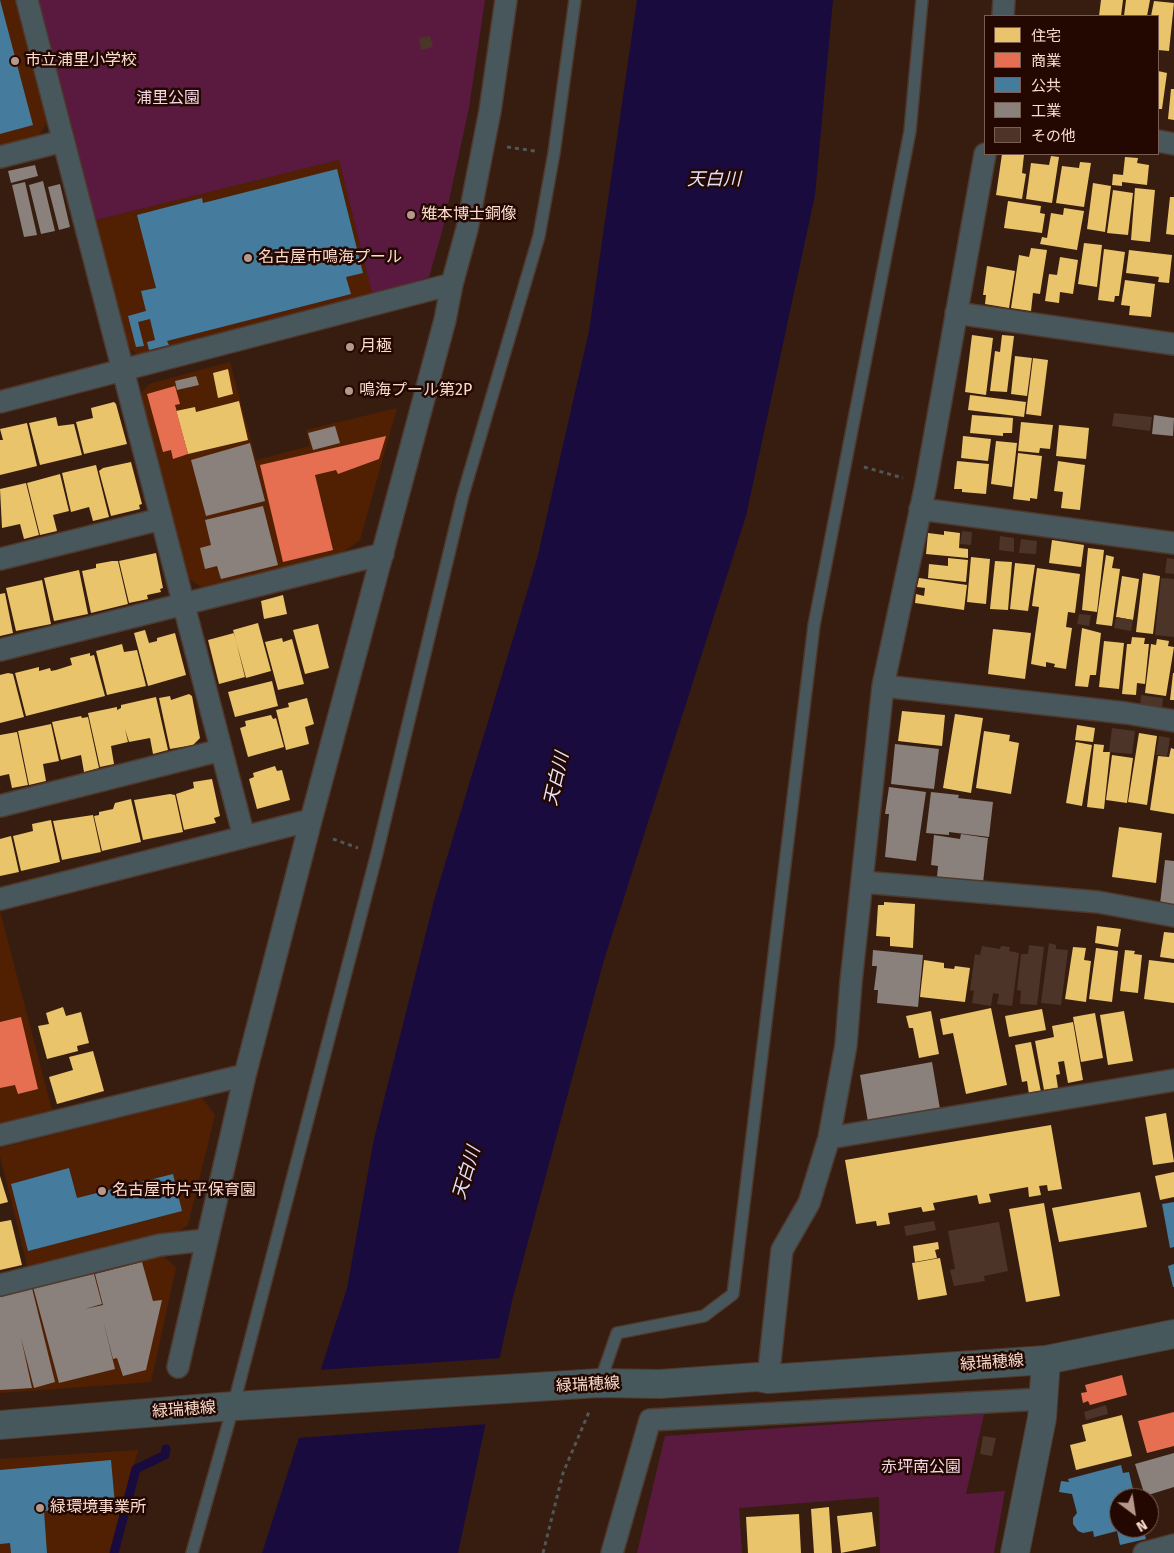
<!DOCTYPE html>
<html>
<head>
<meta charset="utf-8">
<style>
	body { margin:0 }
	#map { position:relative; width:1174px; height:1553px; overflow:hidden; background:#371d10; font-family:"Fira Sans","Noto Sans JP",sans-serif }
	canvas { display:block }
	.legend { position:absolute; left:984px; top:15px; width:175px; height:140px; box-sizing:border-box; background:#220800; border:1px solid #795d52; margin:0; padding:6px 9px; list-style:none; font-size:15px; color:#fcdcce }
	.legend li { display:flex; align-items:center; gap:10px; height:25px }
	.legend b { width:25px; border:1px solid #795d52 }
	.north { position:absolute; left:1109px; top:1488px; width:50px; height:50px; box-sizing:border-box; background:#220800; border:1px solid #795d52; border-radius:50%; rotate:149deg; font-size:14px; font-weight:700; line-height:20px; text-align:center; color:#fcdcce }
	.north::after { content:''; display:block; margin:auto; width:18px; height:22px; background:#b7998c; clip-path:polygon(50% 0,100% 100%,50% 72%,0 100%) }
</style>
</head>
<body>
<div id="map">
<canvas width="1174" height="1553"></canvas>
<ul class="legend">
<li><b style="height:14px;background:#e9c46a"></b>住宅</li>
<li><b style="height:14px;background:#e76f51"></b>商業</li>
<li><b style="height:14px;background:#457b9d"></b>公共</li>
<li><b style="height:14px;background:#8a817c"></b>工業</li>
<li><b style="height:14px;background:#4c3528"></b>その他</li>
</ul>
<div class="north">N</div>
</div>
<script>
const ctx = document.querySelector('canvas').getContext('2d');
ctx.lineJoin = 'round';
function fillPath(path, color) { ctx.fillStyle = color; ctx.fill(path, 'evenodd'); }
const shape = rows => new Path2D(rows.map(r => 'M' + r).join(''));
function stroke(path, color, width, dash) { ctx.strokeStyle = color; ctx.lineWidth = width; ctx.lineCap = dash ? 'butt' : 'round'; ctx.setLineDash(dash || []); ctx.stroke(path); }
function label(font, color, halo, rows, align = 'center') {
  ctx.font = font + ' "Fira Sans","Noto Sans JP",sans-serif'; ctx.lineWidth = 5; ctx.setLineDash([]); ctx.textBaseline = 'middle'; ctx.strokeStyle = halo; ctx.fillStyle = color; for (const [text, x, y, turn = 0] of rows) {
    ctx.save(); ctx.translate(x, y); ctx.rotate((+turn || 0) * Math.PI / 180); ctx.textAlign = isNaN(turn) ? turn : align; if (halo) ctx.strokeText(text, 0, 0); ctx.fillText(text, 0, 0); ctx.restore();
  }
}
fillPath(shape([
	[0,0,15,0,47,123,39,135,0,145],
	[339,160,373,297,141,356,128,348,96,220],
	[230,362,256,460,310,446,306,430,397,408,360,540,342,553,203,588,188,578,141,393,149,384],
	[0,911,52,1110,0,1124],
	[202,1098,215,1115,188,1225,173,1235,29,1272,0,1156,0,1148],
	[161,1253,176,1268,151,1382,0,1393,0,1293],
	[138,1450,110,1553,0,1553,0,1459]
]), '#512003');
fillPath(shape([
	[39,0,485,0,469,108,443,228,429,277,373,297,339,160,96,220],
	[984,1414,966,1494,1005,1491,994,1553,880,1553,879,1497,739,1508,742,1553,637,1553,665,1436]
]), '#5a1a3f');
fillPath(shape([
	[637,0,833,0,815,195,746,516,604,960,512,1301,458,1553,262,1553,347,1288,374,1139,435,897,537,559,589,331]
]), '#1a0b3e');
fillPath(shape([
	[502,1358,488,1424,297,1438,318,1370]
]), '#371d10');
fillPath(shape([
	[1101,0,1123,0,1121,16,1099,16],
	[1126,0,1150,0,1147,16,1124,16],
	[1154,1,1174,3,1169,51,1158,50,1158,16,1151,16],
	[1158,71,1167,73,1162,109,1158,109],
	[1171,89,1174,89,1174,120,1168,119],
	[1002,154,1024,155,1022,173,1026,174,1022,199,996,195],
	[1051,156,1059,157,1052,203,1026,199,1031,163,1049,165],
	[1125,157,1138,158,1137,163,1149,165,1147,185,1122,182,1122,186,1112,185,1113,174,1123,175],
	[1080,162,1091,163,1084,207,1056,203,1062,166,1079,168],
	[1093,183,1111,186,1105,232,1087,229],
	[1135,188,1155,190,1150,242,1131,240],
	[1113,190,1133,193,1128,235,1107,233],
	[1170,197,1174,197,1174,235,1166,234],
	[1008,201,1041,206,1040,213,1045,214,1042,233,1004,228],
	[1064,208,1084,211,1077,250,1040,244,1042,237,1047,238,1051,213,1063,215],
	[1084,243,1102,245,1097,287,1078,284],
	[1031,248,1047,250,1040,294,1033,293,1031,311,1011,308,1019,255,1029,257],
	[1104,249,1125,252,1119,296,1115,296,1114,302,1098,300],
	[1129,250,1172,255,1169,283,1158,282,1159,277,1126,273],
	[1060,257,1078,260,1073,294,1060,292,1059,303,1045,301,1049,274,1057,275],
	[987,266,1015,271,1009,308,985,304,986,295,983,295],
	[1125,280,1155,284,1151,317,1129,315,1130,306,1121,305],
	[972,335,993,338,986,395,965,392],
	[1002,335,1014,336,1007,392,990,391,995,351,1000,352],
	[1015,356,1032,358,1027,396,1011,394],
	[1033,358,1048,360,1041,416,1026,414],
	[228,369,233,394,218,398,213,373],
	[970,395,1026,402,1024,417,968,410],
	[239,401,248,440,188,454,176,411,195,407,196,412],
	[114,402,116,404,127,444,84,454,76,422,93,418,91,408],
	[972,415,1013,418,1012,433,1003,433,1003,436,970,433],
	[56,417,58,426,74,424,82,455,40,465,29,423],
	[1021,422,1053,425,1050,449,1040,448,1039,453,1018,451],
	[27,423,37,466,0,475,0,440,3,440,0,429],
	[1059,425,1089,428,1086,459,1056,456],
	[963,436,991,439,988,461,961,458],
	[996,441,1017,443,1012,487,991,484],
	[1018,453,1042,456,1037,499,1030,498,1030,501,1013,499],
	[957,461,989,464,986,494,962,492,962,489,954,489],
	[1058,461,1085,465,1080,510,1061,508,1063,492,1054,491],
	[131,462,142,504,139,505,140,509,111,516,99,471,103,468],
	[96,465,109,517,93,521,89,507,71,512,62,473],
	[60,474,69,511,53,515,57,531,40,535,27,483],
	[26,483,39,535,24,539,20,524,2,528,0,489],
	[944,531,960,533,959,548,968,549,968,558,926,554,928,533,944,535],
	[1052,540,1084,545,1081,567,1049,563],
	[1088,548,1104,550,1097,612,1082,610],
	[156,553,163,588,160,589,161,592,147,595,148,599,129,603,119,561],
	[1106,555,1114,557,1112,568,1120,569,1112,626,1096,624],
	[971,557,990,559,986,604,967,602],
	[948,558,968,560,966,582,928,578,929,564,948,566],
	[112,561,118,561,128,604,91,613,82,571,96,568,96,564],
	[995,561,1012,562,1008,610,990,609],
	[1015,563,1035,565,1028,611,1010,609],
	[1037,568,1080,574,1075,613,1068,612,1066,627,1072,628,1066,669,1054,667,1055,664,1046,662,1046,667,1031,664,1039,607,1032,606],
	[79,570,88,614,54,621,44,578],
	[1143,573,1160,576,1153,634,1136,632],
	[1122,576,1139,579,1133,620,1116,617],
	[919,578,967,585,964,610,915,603,916,594,924,596,925,588,917,587],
	[42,580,51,624,16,631,6,588],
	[5,593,13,633,0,636,0,594],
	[283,595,287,614,264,619,261,601],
	[258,623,271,671,246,678,233,630],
	[318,624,329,668,305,674,293,630],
	[1082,628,1101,633,1096,675,1090,675,1088,687,1075,686],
	[993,629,1031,633,1025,679,988,674],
	[145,630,149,643,157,641,157,638,175,633,186,675,148,686,134,633],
	[234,633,245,677,219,684,208,640],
	[1132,637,1145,638,1144,644,1149,644,1145,684,1137,683,1136,695,1122,694,1127,644,1131,644],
	[282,638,283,642,292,639,304,684,278,690,265,642],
	[1157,639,1169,641,1168,646,1174,647,1166,696,1145,693,1151,644,1156,645],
	[1104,641,1124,643,1119,689,1099,687],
	[122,644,124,652,137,650,146,686,107,695,96,651],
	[90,653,90,656,94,655,105,696,26,716,15,673,39,667,39,671,50,668,51,671,56,670,72,665,70,658],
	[8,673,13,674,24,717,0,723,0,675],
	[1173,673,1174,673,1174,700,1170,700],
	[272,681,278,706,235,717,228,692],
	[189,694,192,696,200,738,193,745,170,749,159,698,170,696,171,700],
	[156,697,168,750,153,754,150,738,129,742,125,729,128,742,111,746,114,764,100,767,88,713,117,707,117,710,121,708,121,705],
	[307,698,314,724,305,727,309,744,286,750,276,710,289,707,288,703],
	[902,711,945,715,942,746,898,741],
	[955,714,983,718,971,793,943,788],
	[271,715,273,719,276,718,284,747,248,757,240,728,246,726,245,721],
	[81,716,82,718,88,717,99,768,84,772,81,755,61,760,52,722],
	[51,724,59,761,43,764,46,781,29,785,18,731],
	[1077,725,1095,728,1093,742,1075,740],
	[984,731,1010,735,1009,741,1019,743,1011,794,976,788],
	[17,732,28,785,12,788,9,774,0,776,0,735],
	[1139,733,1157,736,1147,805,1128,802],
	[1076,742,1092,745,1082,806,1066,803],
	[1094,744,1104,745,1103,752,1110,752,1104,809,1087,807],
	[1171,748,1174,749,1174,814,1150,810,1158,756,1169,757],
	[1112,755,1133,758,1127,803,1106,800],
	[275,766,277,771,282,770,290,800,257,809,249,779,254,777,253,773],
	[212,779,220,816,214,818,216,823,184,830,176,794,194,788,193,782],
	[170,794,175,795,183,832,143,840,134,800],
	[131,799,141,842,102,851,94,816,99,815,99,812,113,809,115,803],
	[93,815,101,852,62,860,53,821],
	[51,820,60,862,21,871,13,836,33,831,32,824],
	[1119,827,1162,833,1156,883,1112,877],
	[11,836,19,872,0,876,0,839],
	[884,902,915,904,913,948,890,946,890,937,876,936,878,905,884,905],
	[1097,926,1121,929,1118,947,1095,943],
	[1164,932,1174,933,1174,959,1160,957],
	[1073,947,1086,948,1084,960,1091,961,1086,1002,1065,999],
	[1096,948,1118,951,1112,1002,1089,999],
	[1125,950,1135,951,1134,954,1142,955,1138,993,1120,991],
	[924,960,944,963,944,968,954,969,955,966,970,968,965,1002,920,997],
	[1149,960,1174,963,1174,1003,1144,999],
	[63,1007,66,1016,81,1012,89,1043,77,1046,78,1051,47,1059,38,1026,49,1024,46,1013],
	[991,1008,1007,1085,966,1094,953,1033,943,1035,940,1019],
	[1042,1009,1046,1030,1009,1037,1005,1016],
	[931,1011,939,1054,919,1058,913,1028,909,1028,906,1016],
	[1124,1011,1133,1061,1108,1065,1100,1015],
	[1095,1013,1103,1058,1081,1062,1073,1017],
	[1073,1022,1083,1080,1068,1083,1064,1061,1058,1062,1060,1074,1056,1075,1058,1088,1044,1090,1035,1041,1054,1037,1052,1026],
	[1031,1042,1041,1092,1029,1094,1027,1081,1022,1082,1015,1045],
	[93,1051,104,1091,57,1104,49,1077,73,1070,69,1057],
	[1166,1113,1174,1162,1153,1165,1145,1117],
	[1051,1125,1062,1189,1048,1191,1047,1185,1039,1186,1041,1195,1029,1197,1028,1187,989,1194,991,1202,979,1204,977,1195,933,1203,935,1210,923,1212,921,1207,888,1213,890,1224,877,1226,876,1221,856,1224,845,1160],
	[1174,1172,1174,1197,1160,1200,1155,1176],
	[0,1176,8,1202,0,1204],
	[1140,1192,1147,1227,1059,1242,1052,1208],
	[1044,1203,1060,1296,1026,1302,1009,1209],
	[11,1220,22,1265,0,1270,0,1222],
	[938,1242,939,1249,935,1250,937,1258,915,1262,913,1246],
	[940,1258,947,1295,918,1300,912,1263],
	[1122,1415,1132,1456,1076,1470,1070,1445,1086,1441,1082,1425],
	[829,1507,832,1553,814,1553,811,1509],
	[872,1512,876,1546,841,1553,837,1516],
	[799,1514,801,1553,748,1553,746,1517]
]), '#e9c46a');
fillPath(shape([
	[175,386,180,404,175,405,188,454,173,459,171,450,163,452,147,394],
	[386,436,379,459,338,474,336,470,315,475,333,550,283,562,260,465],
	[21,1017,38,1089,18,1094,15,1085,0,1088,0,1022],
	[1122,1375,1127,1395,1090,1405,1088,1401,1083,1403,1081,1393,1087,1392,1085,1385],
	[1174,1412,1174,1446,1147,1453,1138,1421]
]), '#e76f51');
fillPath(shape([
	[0,0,33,125,0,134],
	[337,169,363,273,346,277,351,294,167,341,169,345,149,350,147,342,155,340,150,319,138,322,144,346,136,347,128,316,146,311,141,291,156,288,137,215,202,198,203,203],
	[69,1168,77,1198,173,1174,182,1211,28,1251,11,1184],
	[1174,1202,1174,1247,1170,1248,1162,1204],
	[1174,1264,1174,1287,1173,1287,1168,1266],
	[111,1460,115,1505,44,1511,47,1553,11,1553,10,1543,0,1544,0,1470],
	[1121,1465,1123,1473,1129,1472,1135,1498,1119,1498,1119,1528,1143,1528,1146,1539,1120,1545,1117,1531,1094,1537,1093,1531,1083,1533,1078,1531,1073,1524,1073,1518,1077,1513,1072,1494,1059,1492,1061,1481,1069,1482,1068,1479]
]), '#457b9d');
fillPath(shape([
	[35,165,38,176,11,183,8,171],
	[43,181,55,231,41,234,29,185],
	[25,182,37,235,24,237,12,185],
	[60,184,70,227,59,230,48,187],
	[196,376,199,385,177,390,175,381],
	[1154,415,1174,418,1173,436,1152,434],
	[335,426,340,443,313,450,308,433],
	[250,443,265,501,206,516,191,460],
	[263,506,278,565,221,579,217,566,205,569,200,548,211,545,205,520],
	[895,744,939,749,934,789,891,784],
	[889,787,926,792,916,861,885,857,889,814,885,814],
	[931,792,959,795,958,798,993,802,989,837,949,832,949,835,926,833],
	[961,834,988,838,983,883,937,877,938,866,931,865,934,835,960,839],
	[1165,860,1174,861,1174,905,1160,904],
	[873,950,923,955,918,1007,877,1003,878,990,874,990,877,966,872,966],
	[932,1062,940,1109,868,1122,860,1075],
	[142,1262,153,1301,162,1300,146,1370,123,1376,117,1358,113,1359,103,1320,115,1369,59,1383,33,1287,94,1274,102,1304,85,1309,103,1305,95,1274],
	[32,1288,55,1382,34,1388,21,1338,32,1388,0,1390,0,1297],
	[1174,1453,1174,1487,1145,1496,1135,1464]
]), '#8a817c');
stroke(shape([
	[114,1553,136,1469,165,1455,166,1449]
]), '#1a0b3e', 9);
fillPath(shape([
	[430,36,433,47,421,50,419,38],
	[131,52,133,63,117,66,115,55],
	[1114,413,1152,417,1150,431,1112,426],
	[962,531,972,532,971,545,960,544],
	[1000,536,1014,538,1014,552,999,550],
	[1021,539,1037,541,1036,554,1019,553],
	[1167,558,1174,559,1174,574,1165,573],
	[1161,578,1174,579,1174,637,1155,635],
	[1079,614,1091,615,1089,626,1077,624],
	[1116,617,1133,620,1131,631,1114,628],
	[1141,695,1163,698,1162,710,1140,707],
	[1112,728,1135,731,1132,754,1109,752],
	[1159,736,1170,738,1167,756,1156,755],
	[1049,943,1056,945,1056,949,1068,950,1061,1005,1041,1003],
	[1029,945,1044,947,1037,1005,1020,1004,1021,991,1017,990,1021,954,1028,954],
	[982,946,1000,949,1001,946,1010,947,1009,951,1019,953,1012,1006,997,1004,999,994,993,993,991,1006,972,1003,974,991,970,990,975,954,980,955],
	[934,1221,936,1230,906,1236,904,1226],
	[999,1222,1008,1271,984,1276,985,1281,954,1286,950,1270,955,1269,948,1231],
	[1106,1405,1108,1414,1086,1420,1084,1412],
	[983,1436,996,1438,992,1456,980,1454]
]), '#4c3528');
const service = shape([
	[600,1382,617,1333,704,1316,733,1294,814,625,910,131,922,0],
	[192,1553,233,1407,377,853,463,495,539,236,554,153,575,0]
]);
const minor = shape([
	[27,0,244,837],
	[1003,16,1004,0],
	[1158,141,1174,144],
	[0,157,63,141],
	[956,313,1174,344],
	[0,402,452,284],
	[920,509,1174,543],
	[0,559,161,519],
	[0,650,383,554],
	[883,686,1126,713,1174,721],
	[0,806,221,750],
	[862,882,1098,902,1174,916],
	[0,899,311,820],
	[0,1135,245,1075],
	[829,1138,1174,1080],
	[0,1285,160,1245,206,1240],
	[178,1367,245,1075,311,820,445,320,452,284,467,229,490,111,506,0],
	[768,1379,782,1250,809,1203,829,1138,846,1045,851,982,883,686,926,484,985,154],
	[612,1553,650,1420,1043,1399],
	[1144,1553,1174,1545]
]);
const tertiary = shape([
	[1015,1553,1042,1418,1046,1360]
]);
const secondary = shape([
	[0,1425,220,1407,599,1383,660,1384,757,1377,768,1379,1046,1360,1174,1334]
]);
stroke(service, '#4f392e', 14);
stroke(minor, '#4f392e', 24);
stroke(tertiary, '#4f392e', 30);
stroke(secondary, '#4f392e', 30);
stroke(shape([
	[507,147,535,151],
	[864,467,903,478],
	[333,839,358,848],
	[543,1553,563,1473,589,1412]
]), '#515757', 3, [4, 4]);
stroke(service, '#48575b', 11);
stroke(minor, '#48575b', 21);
stroke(tertiary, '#48575b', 28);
stroke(secondary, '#47585d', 28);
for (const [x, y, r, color] of [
	[15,61,5,"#b7998c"],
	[411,215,5,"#b7998c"],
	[248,258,5,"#b7998c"],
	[350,347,5,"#b7998c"],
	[349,391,5,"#b7998c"],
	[102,1191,5,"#b7998c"],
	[40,1508,5,"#b7998c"]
]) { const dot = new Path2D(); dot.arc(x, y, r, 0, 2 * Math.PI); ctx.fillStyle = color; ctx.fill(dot); stroke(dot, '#220800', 2); }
label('16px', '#fcdcce', '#220800', [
	["市立浦里小学校",25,61],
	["雉本博士銅像",421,215],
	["名古屋市鳴海プール",258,258],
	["月極",360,347],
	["鳴海プール第2P",359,391],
	["名古屋市片平保育園",112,1191],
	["緑環境事業所",50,1508]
], 'left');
label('16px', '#f4d6e5', '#220800', [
	["浦里公園",168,99],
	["赤坪南公園",921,1468]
]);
label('16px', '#fcdcce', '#220800', [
	["緑瑞穂線",992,1363,-4],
	["緑瑞穂線",588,1385,-3],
	["緑瑞穂線",184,1410,-4]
]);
label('italic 18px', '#e1e1fe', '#220800', [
	["天白川",714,180],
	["天白川",557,779,-77],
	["天白川",467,1173,-73]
]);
</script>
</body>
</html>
